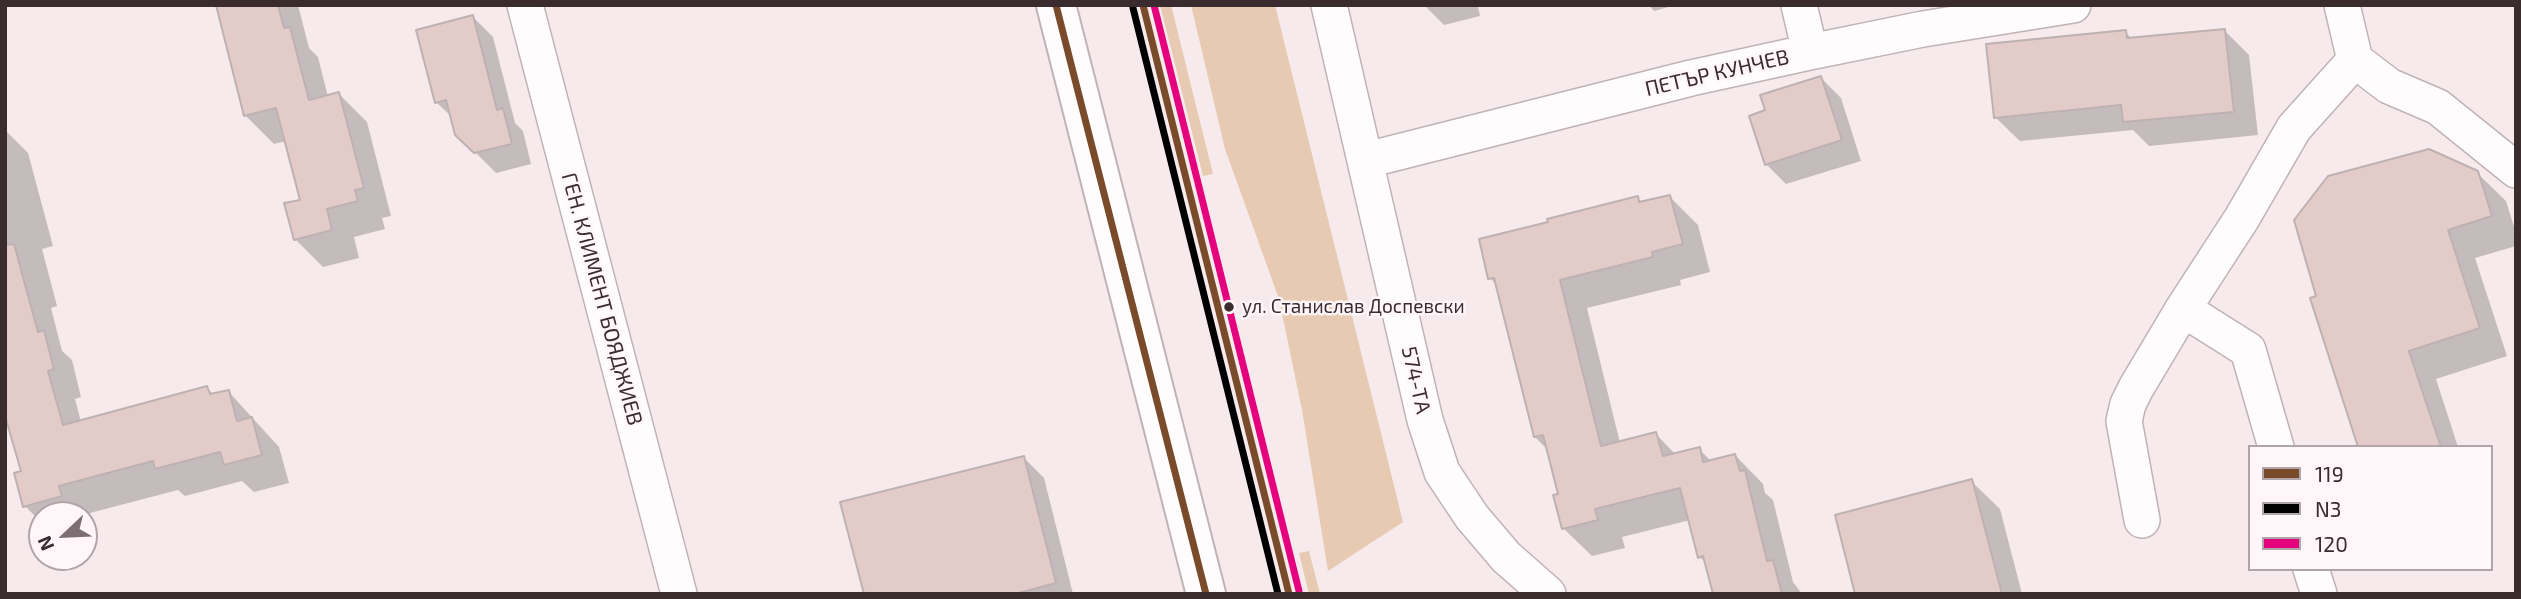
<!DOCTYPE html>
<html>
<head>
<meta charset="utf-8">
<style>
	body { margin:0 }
	#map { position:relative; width:2521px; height:599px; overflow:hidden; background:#f6eaed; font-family:"Exo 2",sans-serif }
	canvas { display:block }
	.frame { position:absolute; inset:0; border:7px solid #3a2b2f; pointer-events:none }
	.legend { position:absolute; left:2248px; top:445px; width:245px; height:126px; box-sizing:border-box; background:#fef6f8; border:2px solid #b0a5a8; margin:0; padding:9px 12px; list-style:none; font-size:21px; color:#3a2b2f }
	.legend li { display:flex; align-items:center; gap:14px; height:35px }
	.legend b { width:35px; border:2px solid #b0a5a8 }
	.north { position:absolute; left:28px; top:501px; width:70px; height:70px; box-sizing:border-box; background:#fef6f8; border:2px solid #b0a5a8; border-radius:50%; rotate:247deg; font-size:19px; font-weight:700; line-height:28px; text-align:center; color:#3a2b2f }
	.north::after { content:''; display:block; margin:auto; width:24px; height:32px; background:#7c6e72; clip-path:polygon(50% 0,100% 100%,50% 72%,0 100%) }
</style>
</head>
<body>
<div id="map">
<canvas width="2521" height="599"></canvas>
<div class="frame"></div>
<ul class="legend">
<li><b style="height:9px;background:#7a4b2a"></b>119</li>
<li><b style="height:9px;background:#000"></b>N3</li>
<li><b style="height:9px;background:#e5007d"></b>120</li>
</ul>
<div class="north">N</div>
</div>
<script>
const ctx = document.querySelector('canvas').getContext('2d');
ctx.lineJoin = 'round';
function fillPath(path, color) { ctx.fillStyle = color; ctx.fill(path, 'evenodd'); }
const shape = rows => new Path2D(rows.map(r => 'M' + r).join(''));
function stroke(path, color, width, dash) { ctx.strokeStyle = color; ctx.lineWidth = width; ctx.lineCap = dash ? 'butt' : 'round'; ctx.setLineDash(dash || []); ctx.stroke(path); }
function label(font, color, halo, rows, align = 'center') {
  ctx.font = font + ' "Exo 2",sans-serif'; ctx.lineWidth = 5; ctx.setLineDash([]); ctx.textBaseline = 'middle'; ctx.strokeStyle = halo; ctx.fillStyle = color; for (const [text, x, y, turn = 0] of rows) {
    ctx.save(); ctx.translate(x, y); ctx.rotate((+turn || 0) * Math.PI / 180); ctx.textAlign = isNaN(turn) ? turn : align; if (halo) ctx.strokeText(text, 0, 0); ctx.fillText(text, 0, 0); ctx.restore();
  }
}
fillPath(shape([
	[1160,5,1171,5,1213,174,1203,176],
	[1191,5,1275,5,1403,522,1328,571,1302,410,1279,299,1225,149],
	[1309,551,1320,594,1309,594,1299,553]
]), '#e7cab1');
fillPath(shape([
	[217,5,298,5,309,48,318,57,328,97,339,94,367,122,391,216,382,218,385,229,354,237,359,258,323,267,295,239,302,201,286,141,274,144,246,116],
	[1424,5,1486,5,1478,7,1480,16,1444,25],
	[1649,5,1676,5,1654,11],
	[473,17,493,37,515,123,523,131,531,164,496,173,457,134,453,118,436,102],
	[2225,31,2249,55,2258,135,2149,146,2133,130,2020,141,1995,117,2125,32,2133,40],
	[1821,78,1841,98,1861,161,1786,184,1766,164,1767,111],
	[5,130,28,153,53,246,42,249,57,306,51,308,62,351,72,360,81,397,75,399,81,422,207,388,214,395,228,391,279,447,289,483,254,492,242,481,185,496,178,490,86,514,89,524,84,526,84,515,42,515,42,523,25,506,23,473,11,429,5,424],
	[2477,173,2506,201,2516,233,2516,246,2475,258,2507,356,2436,379,2458,447,2360,447,2312,299],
	[1670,197,1698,225,1710,272,1680,280,1681,285,1587,308,1620,443,1656,434,1676,455,1699,449,1711,461,1735,455,1763,484,1765,493,1773,500,1793,582,1802,594,1714,594,1707,564,1700,557,1690,520,1622,537,1625,548,1592,556,1563,528,1560,495,1548,450,1535,437,1498,286,1490,278,1638,198,1643,203],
	[1024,458,1044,478,1073,594,865,594],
	[1971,481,2000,509,2022,594,1857,594]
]), '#0003');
const building = shape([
	[216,5,278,5,284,28,290,27,309,100,339,92,364,188,355,190,358,201,327,209,332,230,294,240,284,203,300,200,276,108,244,116,216,5],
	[473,15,497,110,503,108,512,144,474,153,455,135,446,100,435,103,416,30,473,15],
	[2225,29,2234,112,2123,122,2121,105,1994,118,1986,44,2126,30,2127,38,2225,29],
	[1821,76,1842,140,1765,165,1749,116,1765,110,1760,95,1821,76],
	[2429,149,2478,171,2492,216,2448,230,2480,328,2409,351,2441,447,2358,447,2310,298,2316,296,2294,220,2328,176,2429,149],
	[1670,195,1683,244,1652,252,1653,257,1560,280,1601,446,1656,432,1663,456,1700,447,1703,462,1735,454,1740,471,1745,470,1767,561,1773,560,1782,594,1713,594,1703,556,1698,558,1680,488,1595,509,1598,520,1562,529,1553,495,1558,494,1543,435,1534,437,1494,278,1488,279,1479,239,1548,222,1547,219,1638,196,1639,202,1670,195],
	[14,244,38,332,44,330,54,369,48,371,63,425,207,386,210,394,229,390,237,421,252,417,262,455,224,465,220,452,155,469,153,461,59,486,62,496,23,507,14,473,21,471,5,416,5,245,14,244],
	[1024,456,1056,583,1015,594,864,594,840,502,1024,456],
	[1972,479,2002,594,1855,594,1835,515,1972,479]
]);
fillPath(building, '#e2cbc8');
stroke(building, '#beb1b1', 2);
const street = shape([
	[525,5,679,594],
	[1329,5,1425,420,1442,472,1472,517,1506,557,1548,594],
	[1799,5,1810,52],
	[2355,60,2389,86,2438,107,2516,170],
	[1367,160,1691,78,1810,52,1923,29,2073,5],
	[2183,309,2242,218,2294,128,2355,60,2342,5],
	[2142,520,2124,421,2128,404,2136,388,2183,309,2248,350,2276,447],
	[2311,569,2319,594]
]);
const primary = shape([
	[1056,5,1206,594]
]);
stroke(street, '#bfb3b6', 38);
stroke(primary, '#bfb3b6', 42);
stroke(street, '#fefcfc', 35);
stroke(primary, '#fefcfc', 38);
stroke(shape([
	[1056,5,1206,594],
	[1143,5,1289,594]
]), '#7a4b2a', 7);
stroke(shape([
	[1133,8,1278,594]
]), '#000', 7);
stroke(shape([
	[1154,5,1299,591]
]), '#e5007d', 7);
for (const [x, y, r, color] of [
	[1229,307,6,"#3a2b2f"]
]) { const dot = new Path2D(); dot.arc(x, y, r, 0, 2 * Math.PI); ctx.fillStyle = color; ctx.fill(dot); stroke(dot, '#fef6f8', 2.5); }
label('19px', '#3a2b2f', '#fef6f8', [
	["ул. Станислав Доспевски",1242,307]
], 'left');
label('21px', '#3a2b2f', '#fef6f8', [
	["ПЕТЪР КУНЧЕВ",1717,73,-13],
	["ГЕН. КЛИМЕНТ БОЯДЖИЕВ",602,299,75],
	["574-ТА",1416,380,77]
]);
</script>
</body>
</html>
